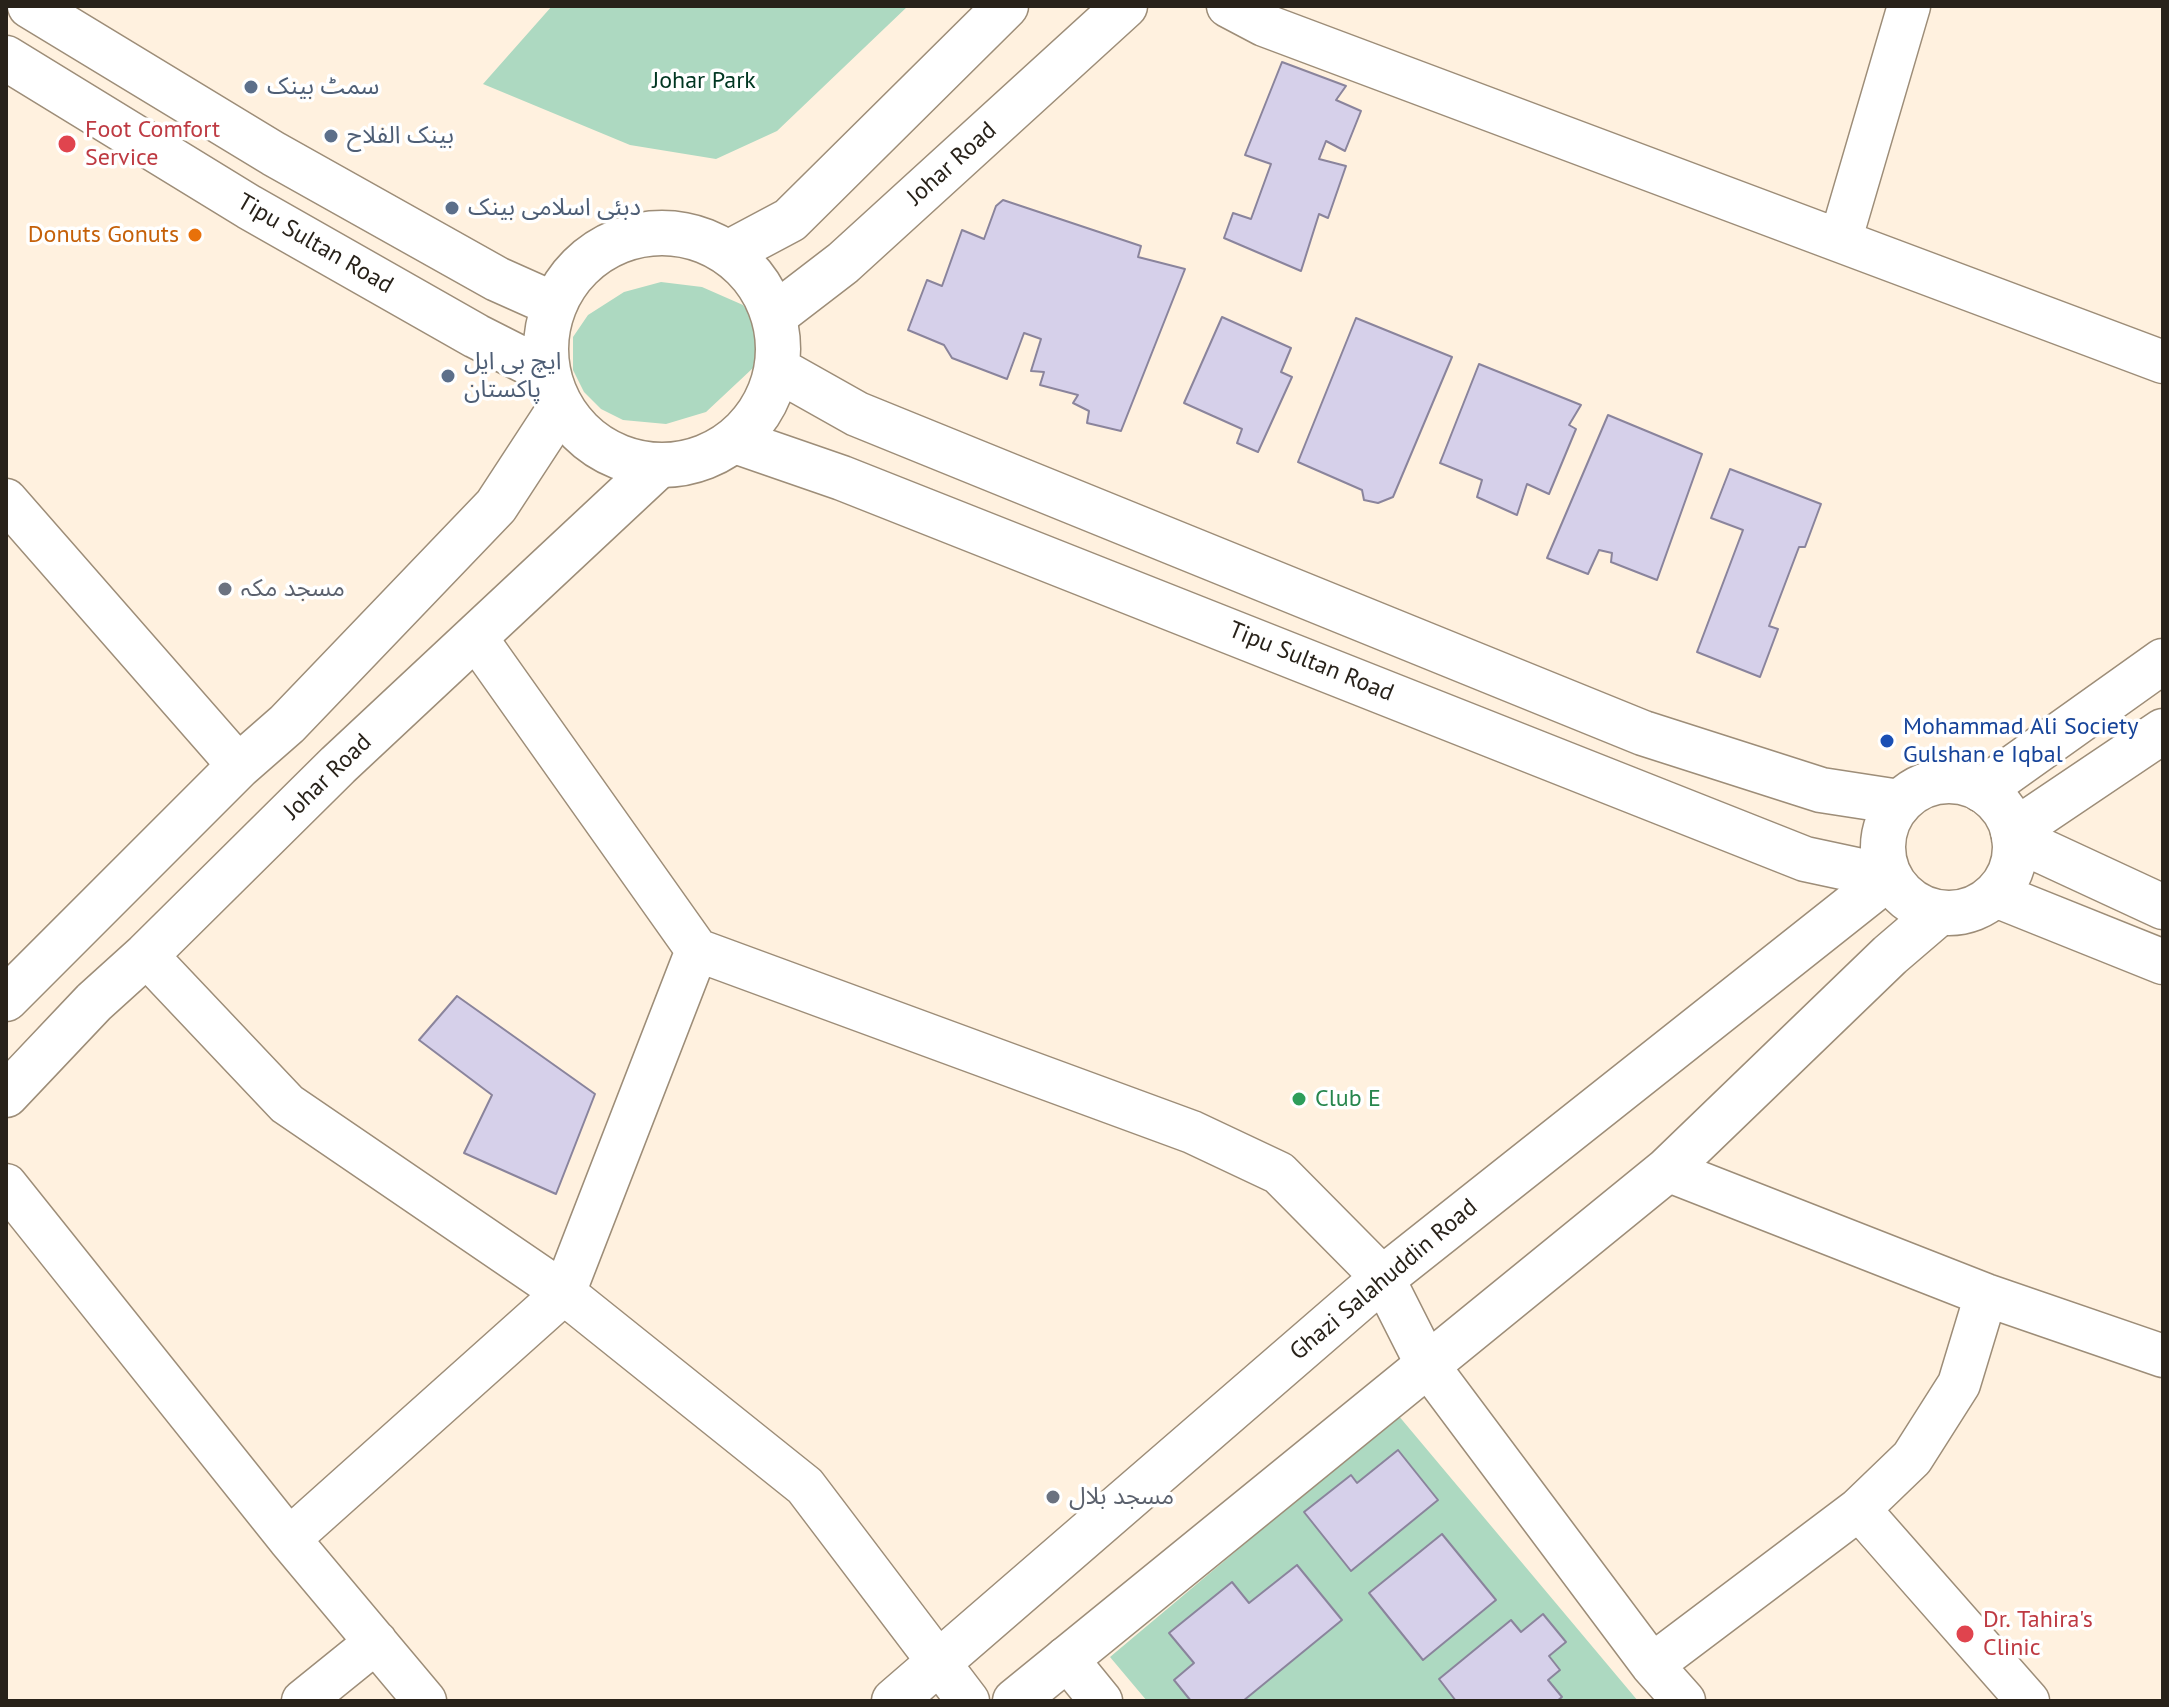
<!DOCTYPE html>
<html>
<head>
<meta charset="utf-8">
<style>
	body { margin:0 }
	#map { position:relative; width:2169px; height:1707px; overflow:hidden; background:#fff1df; font-family:"PT Sans",sans-serif }
	canvas { display:block }
	.frame { position:absolute; inset:0; border:8px solid #28221a; pointer-events:none }
</style>
</head>
<body>
<div id="map">
<canvas width="2169" height="1707"></canvas>
<div class="frame"></div>
</div>
<script>
const ctx = document.querySelector('canvas').getContext('2d');
ctx.lineJoin = 'round';
function fillPath(path, color) { ctx.fillStyle = color; ctx.fill(path, 'evenodd'); }
const shape = rows => new Path2D(rows.map(r => 'M' + r).join(''));
function stroke(path, color, width, dash) { ctx.strokeStyle = color; ctx.lineWidth = width; ctx.lineCap = dash ? 'butt' : 'round'; ctx.setLineDash(dash || []); ctx.stroke(path); }
function label(font, color, halo, rows, align = 'center') {
  ctx.font = font + ' "PT Sans","Noto Sans Arabic",sans-serif'; ctx.lineWidth = 7; ctx.setLineDash([]); ctx.textBaseline = 'middle'; ctx.strokeStyle = halo; ctx.fillStyle = color; for (const [text, x, y, turn = 0] of rows) {
    ctx.save(); ctx.translate(x, y); ctx.rotate((+turn || 0) * Math.PI / 180); ctx.textAlign = isNaN(turn) ? turn : align; if (halo) ctx.strokeText(text, 0, 0); ctx.fillText(text, 0, 0); ctx.restore();
  }
}
fillPath(shape([
	[552,6,908,6,777,131,716,159,630,145,483,84],
	[661,282,702,287,743,305,760,330,753,368,706,412,666,424,623,420,601,409,584,392,573,370,573,337,588,315,624,292],
	[1398,1415,1638,1701,1147,1701,1110,1657]
]), '#add9c1');
const building = shape([
	[1282,62,1346,86,1336,100,1361,111,1345,151,1326,141,1319,159,1346,166,1328,218,1319,214,1301,271,1224,238,1233,213,1251,219,1271,164,1245,155,1282,62],
	[1003,200,1141,246,1138,257,1185,269,1121,431,1087,423,1089,411,1073,403,1078,395,1040,385,1044,372,1031,371,1041,339,1024,333,1007,379,952,358,944,345,908,330,927,280,942,286,962,230,984,239,996,206,1003,200],
	[1222,317,1291,348,1281,372,1292,377,1258,452,1237,443,1242,429,1184,403,1222,317],
	[1356,318,1452,357,1393,497,1378,503,1364,500,1362,490,1298,462,1356,318],
	[1479,364,1581,405,1569,425,1576,429,1549,494,1527,484,1517,515,1477,497,1482,480,1440,463,1479,364],
	[1608,415,1702,454,1657,580,1611,562,1612,553,1599,550,1588,574,1547,558,1608,415],
	[1730,469,1821,504,1805,547,1799,547,1769,626,1778,629,1760,677,1697,652,1743,530,1711,518,1730,469],
	[457,996,595,1094,556,1194,464,1153,492,1095,419,1040,457,996],
	[1398,1450,1438,1500,1351,1571,1304,1512,1351,1475,1357,1483,1398,1450],
	[1442,1534,1496,1600,1423,1660,1369,1593,1442,1534],
	[1297,1565,1342,1620,1243,1701,1191,1701,1174,1680,1194,1663,1169,1633,1232,1582,1249,1603,1297,1565],
	[1543,1614,1566,1642,1549,1656,1560,1670,1548,1680,1562,1697,1557,1701,1456,1701,1439,1679,1511,1620,1521,1632,1543,1614]
]);
fillPath(building, '#d6d0ea');
stroke(building, '#8a849c', 2);
const minor = shape([
	[1228,6,1264,25,2163,362],
	[1841,238,1909,6],
	[6,500,239,766],
	[476,638,697,950,1192,1132,1279,1173,1383,1278,1426,1363,1652,1665,1684,1701],
	[146,955,287,1104,564,1293,805,1486,968,1701],
	[1667,1170,1986,1295,2163,1356],
	[6,1185,289,1539,425,1701],
	[1859,1509,2028,1701],
	[289,1539,564,1293,697,950],
	[1066,1658,1101,1701],
	[1652,1665,1859,1509,1912,1458,1959,1384,1986,1295],
	[303,1701,376,1642]
]);
const tertiary = shape([
	[728,253,790,220,1006,6],
	[774,316,843,263,1125,6],
	[1982,790,2163,661],
	[2013,832,2163,731],
	[6,999,239,766,287,724,496,506,560,408],
	[6,1095,94,1002,146,955,338,765,657,467],
	[894,1701,1383,1278,1889,877],
	[1015,1701,1667,1170,1890,955,1939,913]
]);
const secondary = shape([
	[30,6,274,154,497,279,553,304],
	[6,58,249,207,476,336,547,372],
	'546 349a116 116 0 1 1 232 0a116 116 0 1 1-232 0Z',
	[777,369,857,414,1643,733,1821,790,1899,802],
	[735,441,842,478,1805,859,1889,877],
	'1883 847a66 66 0 1 1 132 0a66 66 0 1 1-132 0Z',
	[2014,838,2163,907],
	[1996,895,2163,962]
]);
stroke(minor, '#9d8d78', 45);
stroke(tertiary, '#9d8d78', 47);
stroke(secondary, '#9d8d78', 47);
stroke(minor, '#fff', 42);
stroke(tertiary, '#fff', 44);
stroke(secondary, '#fff', 44);
for (const [x, y, r, color] of [
	[251,87,8,"#5c6f8a"],
	[331,136,8,"#5c6f8a"],
	[67,144,10,"#e0444e"],
	[452,208,8,"#5c6f8a"],
	[195,235,8,"#e8710a"],
	[448,376,8,"#5c6f8a"],
	[225,589,8,"#6b7280"],
	[1887,741,8,"#1a4fb4"],
	[1299,1099,8,"#2e9e5b"],
	[1053,1497,8,"#6b7280"],
	[1965,1634,10,"#e0444e"]
]) { const dot = new Path2D(); dot.arc(x, y, r, 0, 2 * Math.PI); ctx.fillStyle = color; ctx.fill(dot); stroke(dot, '#fff', 3); }
label('24px', '#003621', '#fff', [
	["Johar Park",704,81]
]);
label('24px', '#4e5e75', '#fff', [
	["سمٹ بینک",267,87],
	["بینک الفلاح",347,136],
	["دبئی اسلامی بینک",468,208],
	["ایچ بی ایل",464,362],
	["پاکستان",464,390]
], 'left');
label('24px', '#be3a42', '#fff', [
	["Foot Comfort",85,130],
	["Service",85,158],
	["Dr. Tahira's",1983,1620],
	["Clinic",1983,1648]
], 'left');
label('24px', '#28221a', '#fff', [
	["Johar Road",952,164,-42],
	["Tipu Sultan Road",315,244,30],
	["Tipu Sultan Road",1311,662,22],
	["Johar Road",328,777,-44],
	["Ghazi Salahuddin Road",1384,1280,-40]
]);
label('24px', '#c56008', '#fff', [
	["Donuts Gonuts",179,235]
], 'right');
label('24px', '#5b616d', '#fff', [
	["مسجد مکہ",241,589],
	["مسجد بلال",1069,1497]
], 'left');
label('24px', '#164399', '#fff', [
	["Mohammad Ali Society",1903,727],
	["Gulshan e Iqbal",1903,755]
], 'left');
label('24px', '#27864d', '#fff', [
	["Club E",1315,1099]
], 'left');
</script>
</body>
</html>
